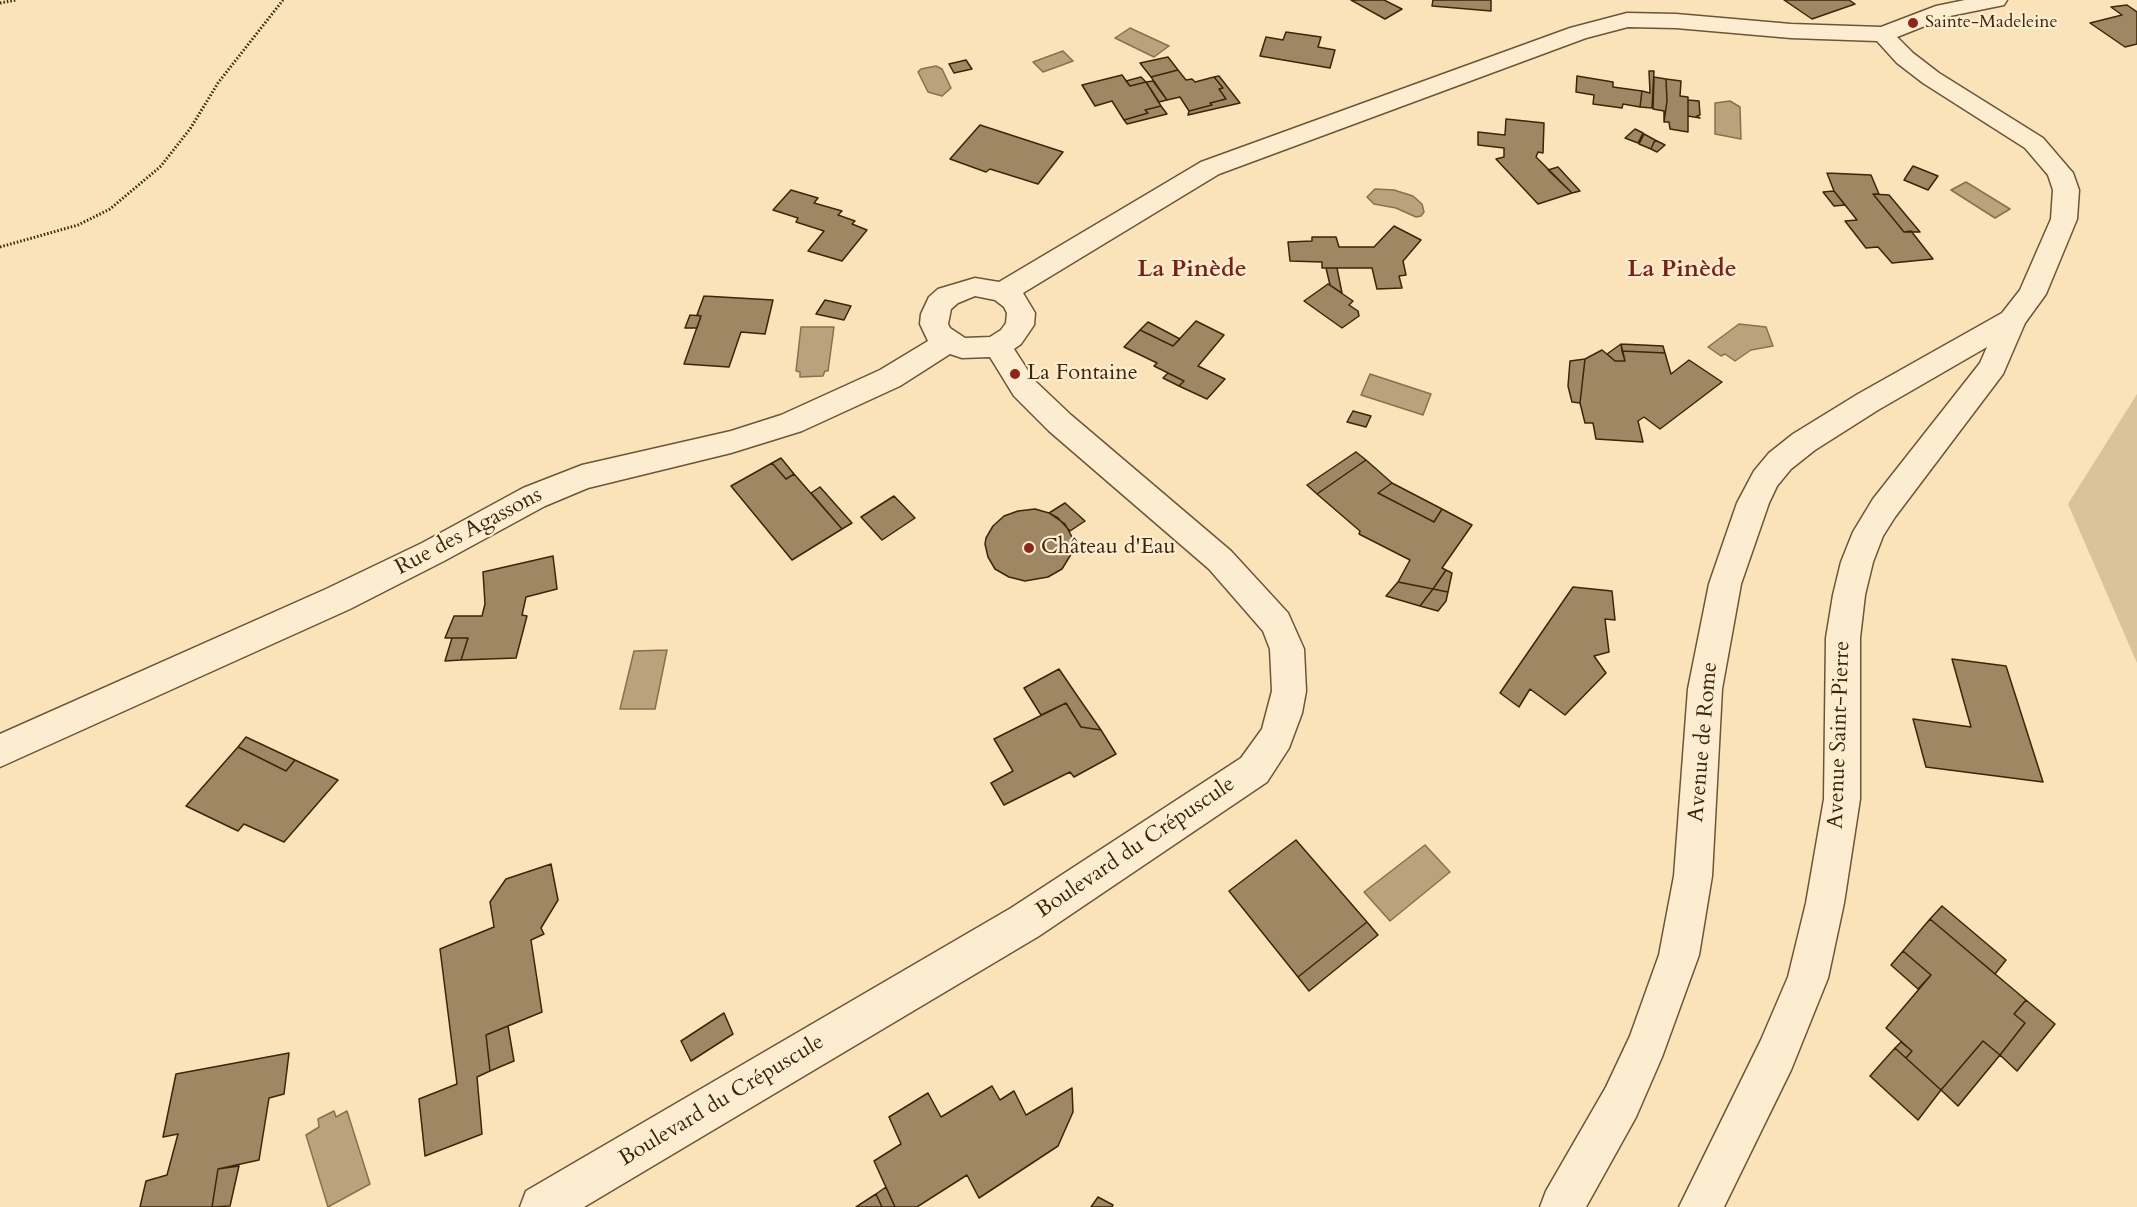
<!DOCTYPE html>
<html>
<head>
<meta charset="utf-8">
<style>
	body { margin:0 }
	canvas { display:block; background:#fae3b8 }
</style>
</head>
<body>
<canvas width="2137" height="1207"></canvas>
<script>
const ctx = document.querySelector('canvas').getContext('2d');
ctx.lineJoin = 'round';
function fillPath(path, color) { ctx.fillStyle = color; ctx.fill(path, 'evenodd'); }
const shape = rows => new Path2D(rows.map(r => 'M' + r).join(''));
function stroke(path, color, width, dash) { ctx.strokeStyle = color; ctx.lineWidth = width; ctx.lineCap = dash ? 'butt' : 'round'; ctx.setLineDash(dash || []); ctx.stroke(path); }
function label(font, color, halo, rows, align = 'center') {
  ctx.font = font + ' Cardo,serif'; ctx.lineWidth = 4.5; ctx.setLineDash([]); ctx.textBaseline = 'middle'; ctx.strokeStyle = halo; ctx.fillStyle = color; for (const [text, x, y, turn = 0] of rows) {
    ctx.save(); ctx.translate(x, y); ctx.rotate((+turn || 0) * Math.PI / 180); ctx.textAlign = isNaN(turn) ? turn : align; if (halo) ctx.strokeText(text, 0, 0); ctx.fillText(text, 0, 0); ctx.restore();
  }
}
fillPath(shape([
	[2137,394,2137,663,2068,504]
]), '#dac39a');
const water = shape([
	[1130,28,1169,46,1154,57,1115,38,1130,28],
	[1063,51,1073,61,1043,72,1033,62,1063,51],
	[936,66,942,69,951,88,942,96,928,92,918,72,921,69,936,66],
	[1730,101,1740,107,1741,139,1715,134,1715,103,1730,101],
	[1966,182,2010,209,1995,218,1951,190,1966,182],
	[1375,189,1394,190,1413,196,1422,204,1424,212,1421,216,1416,217,1396,208,1374,204,1367,197,1375,189],
	[1739,324,1766,327,1773,346,1751,350,1735,361,1725,354,1721,356,1708,347,1739,324],
	[801,327,834,327,828,371,825,371,823,376,800,377,800,372,796,371,801,327],
	[1370,374,1431,394,1423,415,1361,395,1370,374],
	[667,650,655,709,620,709,634,651,667,650],
	[1425,845,1450,872,1390,921,1364,892,1425,845],
	[334,1111,336,1117,347,1111,370,1184,328,1207,306,1135,319,1127,318,1119,334,1111]
]);
fillPath(water, '#baa27c');
stroke(water, '#88704e', 1.5);
const building = shape([
	[1351,0,1384,0,1402,9,1385,19,1351,0],
	[1433,0,1491,0,1491,11,1432,6,1433,0],
	[1784,0,1849,0,1855,4,1812,19,1784,0],
	[2127,5,2137,12,2137,44,2125,47,2090,23,2122,15,2111,7,2127,5],
	[1286,32,1321,37,1318,47,1335,50,1330,68,1260,56,1266,37,1283,40,1286,32],
	[1168,57,1178,70,1151,77,1140,63,1168,57],
	[966,60,972,69,954,73,949,64,966,60],
	[1178,70,1186,80,1192,79,1195,82,1214,77,1223,88,1219,89,1226,99,1210,103,1212,105,1189,111,1180,97,1167,100,1151,77,1178,70],
	[1649,71,1654,71,1652,108,1640,107,1642,91,1650,93,1649,71],
	[1122,75,1130,86,1146,82,1161,106,1145,110,1148,113,1124,120,1112,101,1095,106,1082,85,1122,75],
	[1219,76,1240,103,1188,115,1189,111,1212,105,1210,103,1226,99,1219,89,1223,88,1214,77,1219,76],
	[1577,76,1613,82,1613,87,1642,91,1640,107,1623,104,1622,108,1593,104,1594,95,1576,92,1577,76],
	[1141,77,1146,82,1130,86,1126,81,1141,77],
	[1654,77,1666,79,1667,101,1664,122,1664,111,1653,109,1654,77],
	[1666,79,1681,81,1680,96,1688,97,1688,132,1670,129,1669,122,1664,122,1667,101,1666,79],
	[1153,81,1167,100,1159,102,1146,82,1153,81],
	[1688,100,1699,101,1700,115,1697,116,1700,118,1688,116,1688,100],
	[1161,106,1167,114,1127,124,1124,120,1148,113,1145,110,1161,106],
	[1506,119,1544,123,1543,153,1538,152,1536,157,1572,193,1538,204,1496,159,1504,157,1504,148,1478,145,1478,132,1505,135,1506,119],
	[980,125,1063,152,1038,184,990,169,986,172,950,159,980,125],
	[1635,129,1643,133,1638,143,1625,138,1635,129],
	[1644,134,1655,140,1651,149,1639,144,1644,134],
	[1655,140,1665,145,1657,152,1651,149,1655,140],
	[1913,166,1938,176,1928,190,1904,180,1913,166],
	[1558,167,1580,191,1572,193,1548,170,1558,167],
	[1827,173,1871,175,1879,194,1873,194,1904,232,1911,231,1933,259,1892,263,1878,247,1866,248,1845,221,1857,220,1834,191,1827,173],
	[791,190,818,198,814,203,842,211,838,215,855,221,852,224,867,230,842,261,808,251,824,231,796,222,798,218,773,210,791,190],
	[1834,191,1845,205,1834,206,1823,192,1834,191],
	[1873,194,1889,195,1920,232,1904,232,1873,194],
	[1394,226,1421,240,1403,261,1406,275,1399,276,1402,288,1377,289,1372,268,1322,268,1322,262,1290,261,1288,242,1312,241,1312,237,1336,237,1339,247,1374,247,1394,226],
	[1326,268,1337,268,1342,293,1330,285,1326,268],
	[1328,284,1353,301,1349,305,1358,311,1359,316,1342,328,1304,301,1328,284],
	[704,296,773,300,765,334,741,332,729,367,684,364,701,316,697,315,704,296],
	[825,300,851,306,844,320,816,314,825,300],
	[690,315,701,316,697,328,685,328,690,315],
	[1196,321,1224,335,1198,366,1225,379,1207,399,1179,386,1184,381,1154,366,1157,363,1124,347,1140,330,1173,346,1196,321],
	[1148,322,1180,339,1173,346,1140,330,1148,322],
	[1621,344,1625,361,1615,361,1607,354,1621,344],
	[1621,344,1663,346,1665,353,1622,351,1621,344],
	[1602,350,1615,361,1625,361,1622,351,1665,353,1671,374,1689,360,1722,382,1660,429,1644,417,1638,421,1643,442,1596,439,1593,423,1585,423,1580,403,1585,359,1602,350],
	[1585,359,1580,403,1572,402,1568,386,1570,361,1585,359],
	[1168,373,1184,381,1179,386,1163,378,1168,373],
	[1353,411,1371,416,1366,427,1347,422,1353,411],
	[1356,452,1366,460,1317,494,1307,485,1356,452],
	[781,458,794,474,786,479,772,463,781,458],
	[1366,460,1392,483,1378,493,1434,522,1442,509,1472,525,1442,568,1446,570,1433,589,1398,582,1410,560,1359,534,1360,531,1317,494,1366,460],
	[772,463,786,479,794,474,842,529,792,560,731,486,772,463],
	[1392,483,1442,509,1434,522,1378,493,1392,483],
	[820,487,852,523,842,529,811,493,820,487],
	[894,496,915,518,882,540,861,517,894,496],
	[1065,503,1085,521,1070,531,1058,518,1049,513,1065,503],
	[1035,509,1049,513,1065,524,1072,537,1073,551,1062,569,1048,577,1025,581,1009,577,995,569,988,557,985,544,986,538,993,526,1004,516,1018,511,1035,509],
	[553,556,557,589,526,597,522,615,527,616,516,658,461,660,468,638,445,638,454,616,482,616,485,604,483,572,553,556],
	[1446,570,1452,573,1448,592,1433,589,1446,570],
	[1398,582,1433,589,1420,606,1386,596,1398,582],
	[1573,587,1612,591,1615,620,1605,619,1609,652,1594,656,1606,673,1565,715,1530,689,1519,707,1500,693,1573,587],
	[1433,589,1448,592,1446,601,1438,611,1420,606,1433,589],
	[452,638,468,638,461,660,445,661,452,638],
	[1952,659,2006,666,2043,782,1926,767,1913,719,1971,727,1952,659],
	[1059,669,1078,697,1101,730,1081,727,1066,703,1041,715,1024,688,1059,669],
	[1066,703,1081,727,1101,730,1116,754,1074,777,1070,772,1004,805,991,783,1013,771,994,739,1066,703],
	[246,737,295,760,286,771,238,747,246,737],
	[238,747,286,771,295,760,338,780,284,842,244,824,238,831,186,806,238,747],
	[1296,840,1367,922,1298,977,1229,891,1296,840],
	[551,864,558,900,541,928,544,934,531,940,542,1012,486,1035,490,1071,477,1077,482,1134,425,1156,419,1099,457,1084,440,949,494,927,490,902,506,879,551,864],
	[1942,906,2006,960,1995,974,1930,919,1942,906],
	[1930,919,2026,1000,2014,1014,2025,1023,2000,1055,1983,1041,1941,1090,1906,1058,1912,1051,1886,1028,1931,975,1903,951,1930,919],
	[1367,922,1378,935,1309,991,1298,977,1367,922],
	[1903,951,1931,975,1918,989,1891,965,1903,951],
	[2026,1000,2055,1024,2017,1071,2000,1055,2025,1023,2014,1014,2026,1000],
	[724,1013,733,1034,691,1061,681,1041,724,1013],
	[508,1026,514,1061,490,1071,486,1035,508,1026],
	[1983,1041,2000,1055,1958,1106,1941,1090,1983,1041],
	[1901,1042,1912,1051,1906,1058,1895,1048,1901,1042],
	[1895,1048,1941,1090,1918,1120,1870,1076,1895,1048],
	[289,1053,284,1094,269,1098,259,1160,218,1169,212,1207,140,1207,146,1181,167,1175,178,1134,163,1137,176,1074,289,1053],
	[992,1086,1000,1100,1014,1091,1026,1115,1072,1088,1073,1112,1058,1146,979,1198,967,1175,917,1207,895,1207,874,1161,901,1144,889,1117,928,1093,941,1117,992,1086],
	[239,1166,230,1206,212,1207,218,1169,239,1166],
	[886,1187,895,1207,882,1207,876,1194,886,1187],
	[876,1194,882,1207,856,1207,876,1194],
	[1098,1197,1113,1205,1112,1207,1091,1207,1098,1197]
]);
fillPath(building, '#a08764');
stroke(building, '#3e2409', 1.5);
const minor = shape([
	[1965,0,2007,0,2004,5,1950,16,1897,37,1913,53,1939,73,2043,138,2073,173,2079,190,2077,219,2046,294,2025,323,2003,374,1895,517,1883,536,1873,562,1865,595,1860,638,1860,799,1844,903,1828,978,1791,1070,1724,1207,1679,1207,1761,1040,1788,977,1806,903,1824,799,1826,638,1833,595,1841,562,1853,532,1873,499,1980,363,1987,347,1878,410,1815,450,1791,469,1777,486,1769,503,1741,584,1722,689,1712,876,1699,955,1662,1057,1636,1117,1586,1207,1540,1207,1546,1191,1606,1087,1630,1036,1659,955,1674,876,1688,689,1709,584,1737,503,1754,471,1769,453,1793,434,1858,394,2002,313,2020,290,2051,219,2053,190,2048,175,2025,148,1923,83,1897,63,1877,41,1791,38,1676,28,1628,27,1586,38,1219,174,1023,293,1035,313,1034,325,1021,344,1014,349,1034,380,1071,415,1231,551,1288,613,1304,649,1306,691,1302,713,1289,748,1267,782,1039,936,584,1207,520,1207,526,1191,1011,908,1241,758,1262,729,1272,691,1270,649,1263,631,1209,569,1049,431,1014,396,990,357,962,358,950,354,900,386,802,431,731,453,588,488,545,506,444,561,350,609,0,767,0,734,326,589,422,543,523,488,582,465,731,431,781,415,880,370,928,341,920,324,921,314,929,297,938,289,975,278,999,282,1201,162,1570,28,1627,13,1676,14,1791,24,1881,27,1936,6,1965,0],
	[975,296,995,300,1004,307,1007,313,1006,323,1001,330,990,337,965,338,950,328,948,324,951,309,958,303,975,296]
]);
stroke(minor, '#6d5435', 3);
stroke(shape([
	[0,3,16,0],
	[0,247,78,225,110,209,161,166,190,129,218,83,283,0]
]), '#3e2409', 3, [1.5, 2]);
fillPath(minor, '#fcedd1');
for (const [x, y, r, color] of [
	[1913,23,6,"#8f2418"],
	[1015,374,6,"#8f2418"],
	[1029,548,6,"#8f2418"]
]) { const dot = new Path2D(); dot.arc(x, y, r, 0, 2 * Math.PI); ctx.fillStyle = color; ctx.fill(dot); stroke(dot, '#fcedd1', 2); }
label('18px', '#3e2409', '#fcedd1', [
	["Sainte-Madeleine",1925,23]
], 'left');
label('22px', '#3e2409', '#fcedd1', [
	["La Fontaine",1027,374],
	["Château d'Eau",1041,548]
], 'left');
label('22px', '#3e2409', '#fcedd1', [
	["Rue des Agassons",469,532,-28],
	["Avenue Saint-Pierre",1840,735,-88],
	["Avenue de Rome",1704,742,-85],
	["Boulevard du Crépuscule",1136,848,-34],
	["Boulevard du Crépuscule",722,1101,-31]
]);
label('bold 24px', '#7a1f14', '#fcedd1', [
	["La Pinède",1192,270],
	["La Pinède",1682,270]
]);
</script>
</body>
</html>
